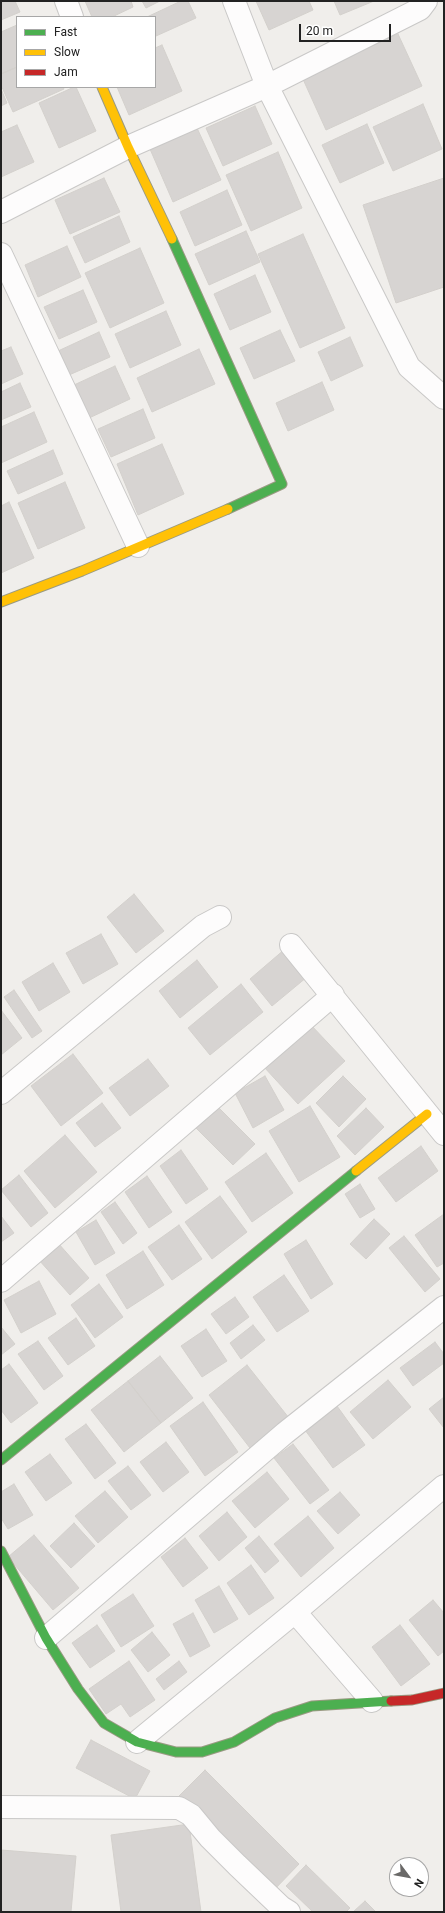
<!DOCTYPE html>
<html>
<head>
<meta charset="utf-8">
<style>
	body { margin:0 }
	#map { position:relative; width:445px; height:1913px; overflow:hidden; background:#f0eeeb; font-family:Roboto,sans-serif }
	canvas { display:block }
	.frame { position:absolute; inset:0; border:2px solid #222; pointer-events:none }
	.legend { position:absolute; left:16px; top:16px; width:140px; height:72px; box-sizing:border-box; background:#fff; border:1px solid #a7a7a7; margin:0; padding:5px 7px; list-style:none; font-size:12px; color:#222 }
	.legend li { display:flex; align-items:center; gap:8px; height:20px }
	.legend b { width:20px; border:1px solid #a7a7a7 }
	.north { position:absolute; left:389px; top:1857px; width:40px; height:40px; box-sizing:border-box; background:#fff; border:1px solid #a7a7a7; border-radius:50%; rotate:122deg; font-size:11px; font-weight:700; line-height:16px; text-align:center; color:#222 }
	.north::after { content:''; display:block; margin:auto; width:14px; height:18px; background:#6a6968; clip-path:polygon(50% 0,100% 100%,50% 72%,0 100%) }
	.scale { position:absolute; left:299px; top:24px; width:92px; height:18px; box-sizing:border-box; border:2px solid #222; border-top:0; padding-left:5px; font-size:12px; line-height:14px; white-space:nowrap; color:#222; -webkit-text-stroke:3px #fff; paint-order:stroke }
</style>
</head>
<body>
<div id="map">
<canvas width="445" height="1913"></canvas>
<div class="frame"></div>
<ul class="legend">
<li><b style="height:5px;background:#4caf50"></b>Fast</li>
<li><b style="height:5px;background:#ffc107"></b>Slow</li>
<li><b style="height:5px;background:#c62828"></b>Jam</li>
</ul>
<div class="north">N</div>
<div class="scale">20 m</div>
</div>
<script>
const ctx = document.querySelector('canvas').getContext('2d');
ctx.lineJoin = 'round';
function fillPath(path, color) { ctx.fillStyle = color; ctx.fill(path, 'evenodd'); }
const shape = rows => new Path2D(rows.map(r => 'M' + r).join(''));
function stroke(path, color, width, dash) { ctx.strokeStyle = color; ctx.lineWidth = width; ctx.lineCap = dash ? 'butt' : 'round'; ctx.setLineDash(dash || []); ctx.stroke(path); }
const building = shape([
	[1,1,15,1,20,12,1,20,1,1],
	[85,1,131,1,133,7,112,17,92,17,85,1],
	[142,1,160,1,146,8,142,1],
	[181,1,188,1,196,18,156,36,155,17,147,17,181,1],
	[256,1,309,1,313,10,269,30,256,1],
	[334,1,374,1,340,15,334,1],
	[17,25,17,67,1,74,1,32,17,25],
	[398,34,422,86,326,130,302,77,398,34],
	[162,45,182,91,129,115,117,87,155,87,155,48,162,45],
	[17,67,17,87,63,87,64,89,13,112,1,85,1,74,17,67],
	[74,87,76,87,96,131,59,148,39,103,74,87],
	[1,89,7,103,1,106,1,89],
	[423,104,442,149,393,171,373,127,423,104],
	[255,106,272,144,223,166,206,128,255,106],
	[367,124,384,163,340,183,322,145,367,124],
	[17,125,34,162,1,177,1,132,17,125],
	[197,128,221,180,173,202,150,149,197,128],
	[278,152,302,208,251,231,226,175,278,152],
	[104,178,120,212,70,234,55,200,104,178],
	[444,178,444,287,396,303,363,205,444,178],
	[227,190,242,225,195,246,180,212,227,190],
	[119,216,130,242,85,263,73,237,119,216],
	[246,231,260,262,209,285,195,254,246,231],
	[303,234,345,328,300,348,258,254,303,234],
	[67,246,81,277,38,297,25,265,67,246],
	[140,248,164,303,110,328,85,273,140,248],
	[255,275,271,312,230,330,214,294,255,275],
	[83,290,97,322,59,339,44,307,83,290],
	[166,311,181,345,130,368,115,334,166,311],
	[280,330,295,361,254,379,240,348,280,330],
	[99,332,110,357,69,375,58,351,99,332],
	[350,337,363,366,331,381,318,352,350,337],
	[11,347,23,374,1,384,1,351,11,347],
	[199,349,215,384,152,412,137,378,199,349],
	[115,366,130,399,89,418,74,385,115,366],
	[322,382,334,410,288,431,276,403,322,382],
	[20,383,31,407,1,420,1,392,20,383],
	[143,409,155,438,111,457,98,429,143,409],
	[34,412,47,442,1,463,1,427,34,412],
	[162,444,184,494,138,515,117,464,162,444],
	[53,450,63,474,18,494,7,471,53,450],
	[65,482,85,528,38,549,18,503,65,482],
	[9,502,34,558,1,573,1,506,9,502],
	[134,894,164,931,136,953,107,917,134,894],
	[101,934,118,964,83,984,66,953,101,934],
	[285,949,307,977,272,1006,250,979,285,949],
	[197,960,218,987,180,1018,159,991,197,960],
	[53,963,70,992,39,1011,22,982,53,963],
	[241,984,263,1012,210,1055,188,1028,241,984],
	[14,990,42,1031,32,1038,4,997,14,990],
	[1,1010,22,1038,1,1055,1,1010],
	[310,1024,345,1061,298,1104,264,1067,310,1024],
	[73,1054,103,1093,61,1126,31,1086,73,1054],
	[148,1059,169,1086,130,1116,109,1088,148,1059],
	[265,1076,284,1110,253,1128,235,1093,265,1076],
	[343,1076,366,1099,339,1127,316,1103,343,1076],
	[102,1103,121,1128,95,1147,76,1123,102,1103],
	[310,1106,340,1157,299,1182,269,1131,310,1106],
	[218,1107,255,1144,233,1165,196,1128,218,1107],
	[366,1108,384,1127,355,1155,337,1136,366,1108],
	[65,1135,97,1172,55,1208,24,1171,65,1135],
	[421,1146,438,1171,396,1202,378,1178,421,1146],
	[181,1150,208,1189,186,1204,160,1166,181,1150],
	[266,1153,293,1193,252,1222,225,1182,266,1153],
	[19,1175,48,1213,31,1227,1,1190,19,1175],
	[147,1176,172,1212,149,1228,125,1192,147,1176],
	[360,1184,375,1209,360,1218,345,1194,360,1184],
	[220,1196,247,1232,212,1259,185,1222,220,1196],
	[115,1202,137,1233,123,1244,101,1212,115,1202],
	[444,1214,444,1263,437,1267,415,1235,444,1214],
	[1,1216,14,1233,1,1242,1,1216],
	[374,1219,390,1234,366,1259,350,1244,374,1219],
	[96,1220,115,1253,95,1265,76,1232,96,1220],
	[179,1225,202,1259,172,1280,148,1247,179,1225],
	[404,1236,440,1279,425,1292,389,1248,404,1236],
	[306,1240,333,1284,311,1299,284,1254,306,1240],
	[58,1243,89,1278,70,1295,39,1260,58,1243],
	[143,1251,164,1285,127,1309,106,1275,143,1251],
	[284,1275,309,1311,277,1332,253,1297,284,1275],
	[39,1281,56,1314,21,1333,4,1300,39,1281],
	[99,1284,123,1317,95,1338,71,1305,99,1284],
	[235,1297,249,1317,226,1334,211,1314,235,1297],
	[76,1318,95,1346,68,1365,48,1338,76,1318],
	[253,1325,265,1340,241,1359,230,1343,253,1325],
	[1,1327,15,1344,1,1355,1,1327],
	[206,1329,227,1361,202,1377,181,1346,206,1329],
	[38,1341,63,1376,44,1390,18,1354,38,1341],
	[435,1342,444,1354,444,1363,413,1386,400,1368,435,1342],
	[160,1356,193,1398,161,1423,128,1381,160,1356],
	[9,1364,38,1403,11,1423,1,1410,1,1370,9,1364],
	[247,1365,289,1418,250,1448,209,1395,247,1365],
	[388,1380,411,1407,373,1439,350,1412,388,1380],
	[128,1381,161,1423,124,1452,91,1410,128,1381],
	[444,1397,444,1428,429,1409,444,1397],
	[203,1402,238,1452,205,1476,170,1426,203,1402],
	[337,1406,365,1445,333,1468,305,1430,337,1406],
	[86,1424,116,1463,95,1479,65,1439,86,1424],
	[166,1442,189,1472,163,1492,140,1462,166,1442],
	[293,1444,329,1490,310,1504,274,1458,293,1444],
	[50,1454,72,1483,46,1501,25,1472,50,1454],
	[128,1466,151,1495,131,1510,108,1481,128,1466],
	[267,1472,289,1499,255,1528,232,1501,267,1472],
	[14,1484,33,1515,8,1529,1,1518,1,1492,14,1484],
	[105,1491,128,1517,98,1543,75,1516,105,1491],
	[340,1492,360,1515,338,1534,317,1511,340,1492],
	[227,1512,247,1537,219,1561,199,1536,227,1512],
	[308,1516,334,1548,301,1577,274,1544,308,1516],
	[74,1523,95,1546,71,1568,50,1546,74,1523],
	[34,1535,79,1588,53,1610,8,1557,34,1535],
	[259,1536,279,1561,265,1573,245,1548,259,1536],
	[185,1538,208,1568,183,1587,161,1557,185,1538],
	[251,1565,274,1598,249,1615,227,1583,251,1565],
	[219,1586,238,1619,214,1633,195,1600,219,1586],
	[133,1594,154,1626,121,1647,101,1615,133,1594],
	[433,1600,444,1613,444,1651,438,1656,409,1620,433,1600],
	[193,1613,210,1646,190,1657,173,1624,193,1613],
	[97,1625,115,1651,90,1668,72,1643,97,1625],
	[400,1625,430,1664,401,1686,372,1647,400,1625],
	[152,1632,170,1655,148,1672,131,1650,152,1632],
	[129,1661,155,1700,130,1717,121,1704,106,1714,89,1689,129,1661],
	[179,1661,187,1672,164,1690,156,1679,179,1661],
	[91,1740,150,1771,135,1799,76,1768,91,1740],
	[205,1770,299,1864,272,1892,178,1797,205,1770],
	[189,1824,201,1912,121,1912,111,1835,189,1824],
	[1,1850,76,1856,71,1912,1,1912,1,1850],
	[306,1865,350,1908,346,1912,313,1912,286,1886,306,1865],
	[365,1901,376,1912,353,1912,365,1901]
]);
fillPath(building, '#d7d4d2');
stroke(building, '#d3d0cc', 1);
const street = shape([
	[66,1,72,17],
	[234,1,267,86,409,367,444,398],
	[1,212,128,147,267,86,420,9,426,1],
	[1,254,138,546],
	[291,945,444,1134],
	[1,1093,203,926,220,917],
	[1,1281,333,995],
	[295,1612,372,1701],
	[46,1638,285,1433,444,1307],
	[137,1742,295,1612,444,1486],
	[1,1807,179,1808,191,1815,210,1838,237,1865,281,1907,289,1912]
]);
const fast = shape([
	[172,239,282,484,228,509],
	[1,1460,356,1171],
	[1,1551,46,1638,78,1689,104,1723,137,1742,176,1752,202,1752,234,1742,275,1718,312,1706,391,1701]
]);
const slow = shape([
	[102,87,128,147,172,239],
	[1,602,82,571,228,509],
	[356,1171,427,1114]
]);
const jam = shape([
	[391,1701,412,1700,444,1693]
]);
stroke(street, '#c9c8c7', 24);
stroke(fast, '#999a82', 11);
stroke(slow, '#999a82', 11);
stroke(jam, '#999a82', 11);
stroke(street, '#fdfcfc', 22);
stroke(fast, '#4caf50', 9);
stroke(slow, '#ffc107', 9);
stroke(jam, '#c62828', 9);
</script>
</body>
</html>
